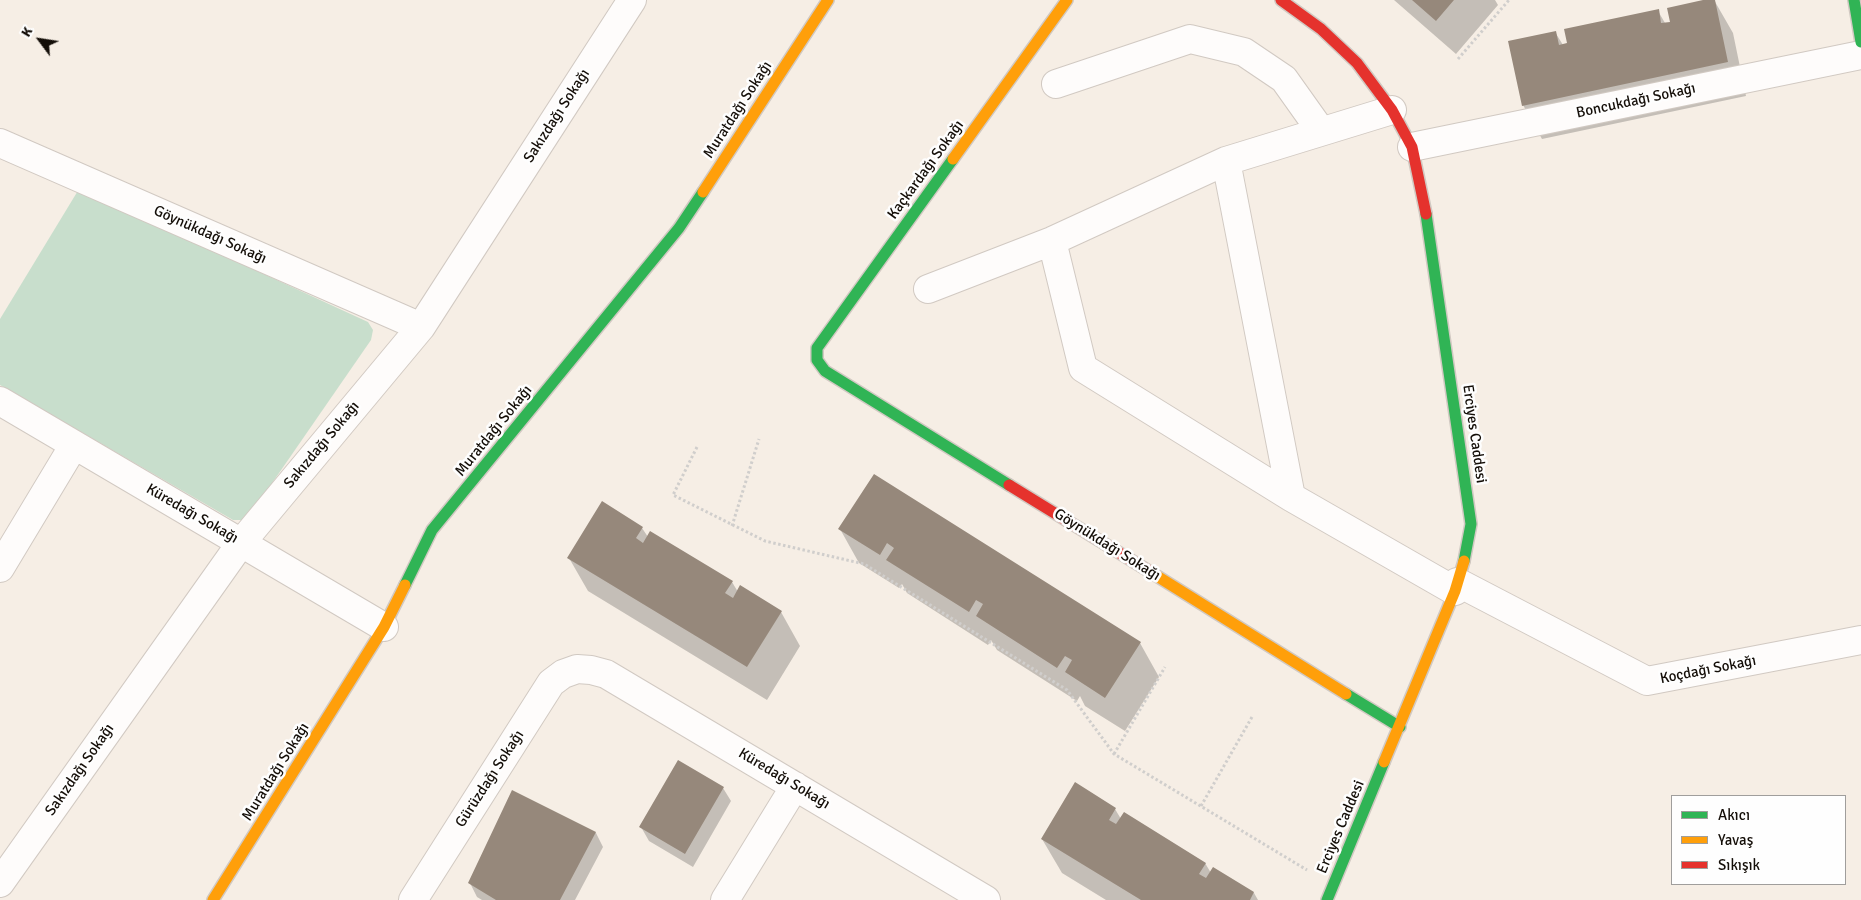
<!DOCTYPE html>
<html>
<head>
<meta charset="utf-8">
<style>
	body { margin:0 }
	#map { position:relative; width:1861px; height:900px; overflow:hidden; background:#f6eee5; font-family:Signika,sans-serif }
	canvas { display:block }
	.legend { position:absolute; left:1671px; top:795px; width:175px; height:90px; box-sizing:border-box; background:#fefefe; border:1px solid #a09e9c; margin:0; padding:6px 9px; list-style:none; font-size:15px; color:#140e08 }
	.legend li { display:flex; align-items:center; gap:10px; height:25px }
	.legend b { width:25px; border:1px solid #a09e9c }
	.north { position:absolute; left:15px; top:15px; width:50px; height:50px; -webkit-text-stroke:4px #fefefe; paint-order:stroke; rotate:301deg; font-size:14px; font-weight:700; line-height:20px; text-align:center; color:#140e08 }
	.north::after { content:''; display:block; margin:auto; width:18px; height:22px; background:#140e08; clip-path:polygon(50% 0,100% 100%,50% 72%,0 100%) }
</style>
</head>
<body>
<div id="map">
<canvas width="1861" height="900"></canvas>
<ul class="legend">
<li><b style="height:6px;background:#30b455"></b>Akıcı</li>
<li><b style="height:6px;background:#ff9f0a"></b>Yavaş</li>
<li><b style="height:6px;background:#e5322d"></b>Sıkışık</li>
</ul>
<div class="north">K</div>
</div>
<script>
const ctx = document.querySelector('canvas').getContext('2d');
ctx.lineJoin = 'round';
function fillPath(path, color) { ctx.fillStyle = color; ctx.fill(path, 'evenodd'); }
const shape = rows => new Path2D(rows.map(r => 'M' + r).join(''));
function stroke(path, color, width, dash) { ctx.strokeStyle = color; ctx.lineWidth = width; ctx.lineCap = dash ? 'butt' : 'round'; ctx.setLineDash(dash || []); ctx.stroke(path); }
function label(font, color, halo, rows, align = 'center') {
  ctx.font = font + ' Signika,sans-serif'; ctx.lineWidth = 5; ctx.setLineDash([]); ctx.textBaseline = 'middle'; ctx.strokeStyle = halo; ctx.fillStyle = color; for (const [text, x, y, turn = 0] of rows) {
    ctx.save(); ctx.translate(x, y); ctx.rotate((+turn || 0) * Math.PI / 180); ctx.textAlign = isNaN(turn) ? turn : align; if (halo) ctx.strokeText(text, 0, 0); ctx.fillText(text, 0, 0); ctx.restore();
  }
}
fillPath(shape([
	[79,189,368,322,373,330,371,340,250,515,243,520,233,520,0,385,0,319]
]), '#c8decc');
fillPath(shape([
	[1394,0,1495,0,1498,5,1456,54],
	[1709,0,1714,0,1733,33,1746,96,1542,139,1523,105,1555,32,1563,45,1658,11,1665,23,1671,23],
	[874,475,1140,643,1159,677,1125,731,1085,706,1080,696,1077,701,997,650,991,640,988,645,907,593,902,584,899,588,859,563,840,529],
	[642,528,648,537,651,533,732,582,738,592,781,612,800,646,767,700,588,591,569,558],
	[723,788,731,801,693,867,649,841,641,827],
	[513,792,596,833,603,847,575,900,482,900,477,897,470,883],
	[1115,809,1121,819,1205,863,1211,873,1254,893,1258,900,1106,900,1062,873,1042,839]
]), '#0003');
fillPath(shape([
	[1412,0,1454,0,1436,21],
	[1703,0,1715,0,1728,62,1522,106,1508,41,1556,31,1559,45,1567,43,1564,29,1659,9,1661,23,1670,22,1667,8],
	[874,474,1141,642,1105,698,1065,672,1072,660,1065,656,1057,668,976,616,983,604,976,600,969,612,886,560,894,548,887,543,880,555,838,529],
	[602,501,643,527,636,538,643,543,650,531,733,581,725,593,733,598,740,585,782,611,747,667,567,558],
	[678,760,724,787,685,854,639,827],
	[1075,782,1116,808,1109,820,1116,824,1124,812,1206,863,1199,874,1206,878,1213,867,1254,892,1250,900,1141,900,1041,839],
	[512,790,596,832,560,900,496,900,468,883]
]), '#96887b');
const street = shape([
	[1056,84,1190,39,1244,52,1284,79,1321,131],
	[0,143,421,327],
	[1412,147,1861,55],
	[1226,161,1291,497],
	[1052,241,1083,368,1291,497,1455,591],
	[928,289,1052,241,1226,161,1392,110],
	[0,401,384,627],
	[0,568,74,445],
	[1457,582,1647,681,1861,640],
	[0,883,241,543,421,327,632,0],
	[413,900,551,683,563,674,577,669,591,670,606,674,986,900],
	[725,900,795,786]
]);
const fast = shape([
	[1854,0,1861,42],
	[953,159,817,348,817,360,825,371,1009,485],
	[1426,214,1471,524,1464,561],
	[405,585,432,530,679,228,703,192],
	[1346,694,1400,727],
	[1327,900,1384,762]
]);
const slow = shape([
	[953,159,1067,0],
	[703,192,828,0],
	[1152,573,1346,694],
	[1384,762,1455,591,1464,561],
	[213,900,384,627,405,585]
]);
const jam = shape([
	[1281,0,1321,29,1357,63,1392,110,1412,147,1426,214],
	[1009,485,1152,573]
]);
stroke(street, '#d1c9c2', 30);
stroke(fast, '#d1c9c2', 14);
stroke(slow, '#d1c9c2', 14);
stroke(jam, '#d1c9c2', 14);
stroke(shape([
	[1458,59,1509,0],
	[697,447,673,495,765,541,864,564,1067,690,1114,754,1307,870],
	[732,526,759,439],
	[1114,754,1165,667],
	[1201,806,1252,717]
]), '#d0cecc', 3, [2.5, 2.5]);
stroke(street, '#fefcfb', 28);
stroke(fast, '#30b455', 11);
stroke(slow, '#ff9f0a', 11);
stroke(jam, '#e5322d', 11);
label('15px', '#140e08', '#fefefe', [
	["Boncukdağı Sokağı",1636,101,-12],
	["Muratdağı Sokağı",738,110,-57],
	["Sakızdağı Sokağı",557,116,-57],
	["Kaçkardağı Sokağı",926,170,-54],
	["Göynükdağı Sokağı",210,235,24],
	["Muratdağı Sokağı",494,431,-51],
	["Erciyes Caddesi",1474,434,82],
	["Sakızdağı Sokağı",322,445,-50],
	["Küredağı Sokağı",192,514,30],
	["Göynükdağı Sokağı",1107,545,32],
	["Koçdağı Sokağı",1708,670,-11],
	["Sakızdağı Sokağı",80,770,-55],
	["Muratdağı Sokağı",276,772,-58],
	["Gürüzdağı Sokağı",490,779,-57],
	["Küredağı Sokağı",784,779,31],
	["Erciyes Caddesi",1341,827,-67]
]);
</script>
</body>
</html>
